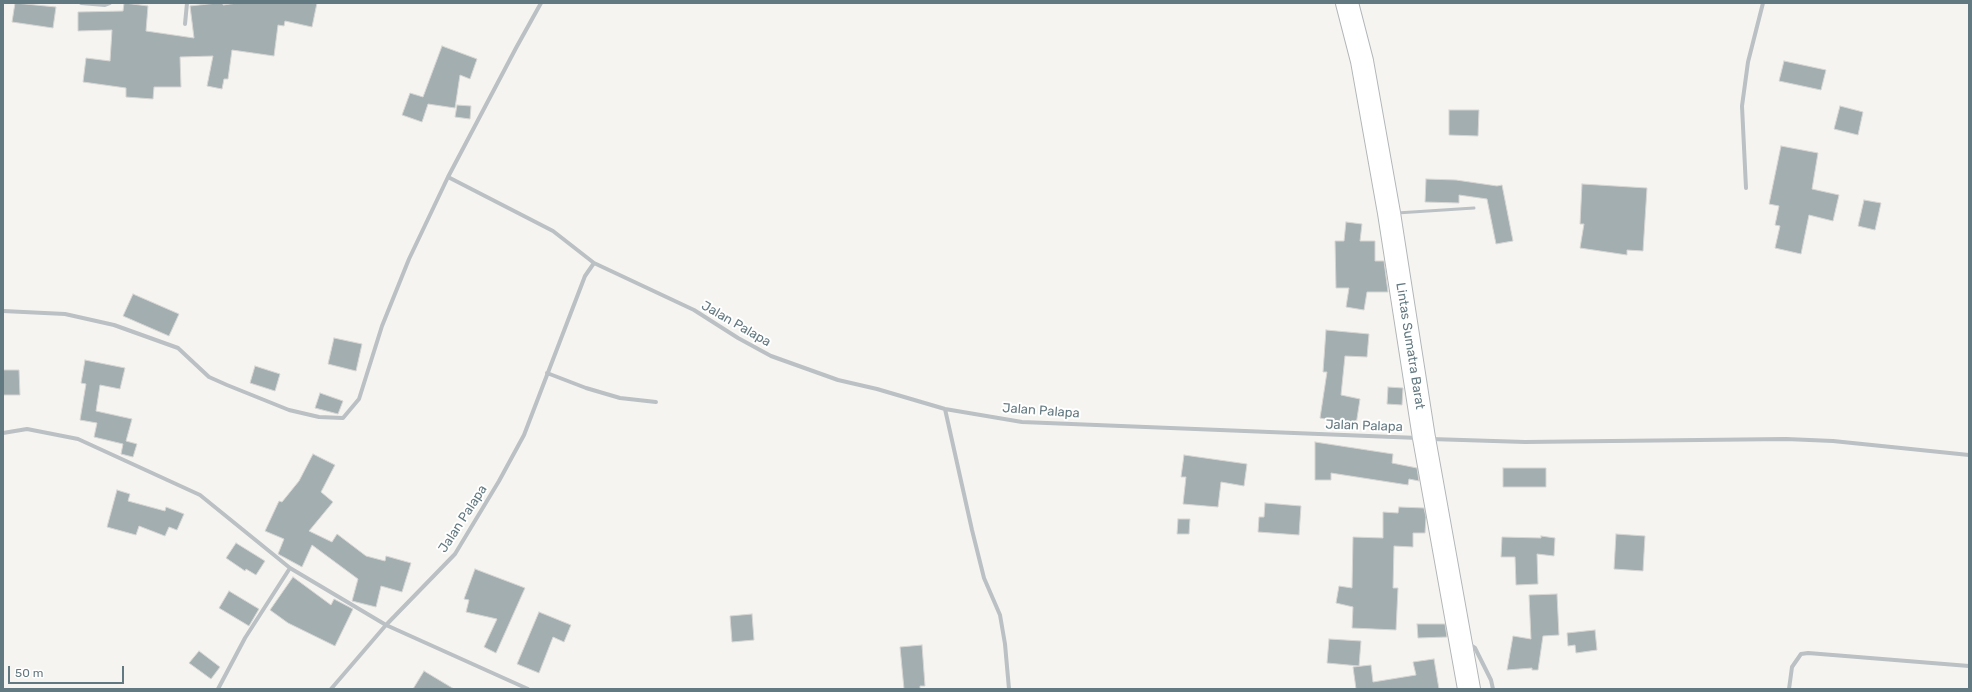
<!DOCTYPE html>
<html>
<head>
<meta charset="utf-8">
<style>
	body { margin:0 }
	#map { position:relative; width:1972px; height:692px; overflow:hidden; background:#f5f4f0; font-family:Rubik,sans-serif }
	canvas { display:block }
	.frame { position:absolute; inset:0; border:4px solid #637981; pointer-events:none }
	.scale { position:absolute; left:8px; top:666px; width:116px; height:18px; box-sizing:border-box; border:2px solid #637981; border-top:0; padding-left:5px; font-size:12px; line-height:14px; white-space:nowrap; color:#637981; -webkit-text-stroke:3px #fff; paint-order:stroke }
</style>
</head>
<body>
<div id="map">
<canvas width="1972" height="692"></canvas>
<div class="frame"></div>
<div class="scale">50 m</div>
</div>
<script>
const ctx = document.querySelector('canvas').getContext('2d');
ctx.lineJoin = 'round';
function fillPath(path, color) { ctx.fillStyle = color; ctx.fill(path, 'evenodd'); }
const shape = rows => new Path2D(rows.map(r => 'M' + r).join(''));
function stroke(path, color, width, dash) { ctx.strokeStyle = color; ctx.lineWidth = width; ctx.lineCap = dash ? 'butt' : 'round'; ctx.setLineDash(dash || []); ctx.stroke(path); }
function label(font, color, halo, rows, align = 'center') {
  ctx.font = font + ' Rubik,sans-serif'; ctx.lineWidth = 4; ctx.setLineDash([]); ctx.textBaseline = 'middle'; ctx.strokeStyle = halo; ctx.fillStyle = color; for (const [text, x, y, turn = 0] of rows) {
    ctx.save(); ctx.translate(x, y); ctx.rotate((+turn || 0) * Math.PI / 180); ctx.textAlign = isNaN(turn) ? turn : align; if (halo) ctx.strokeText(text, 0, 0); ctx.fillText(text, 0, 0); ctx.restore();
  }
}
const building = shape([
	[15,3,56,7,53,28,12,22,15,3],
	[124,3,148,6,146,31,194,38,190,6,217,3,223,3,223,5,237,3,317,3,312,27,285,21,284,26,278,25,274,56,232,50,228,79,224,79,222,89,207,86,213,56,180,57,181,87,154,87,153,99,126,97,126,88,83,82,86,58,110,61,112,30,78,31,78,12,123,11,124,3],
	[442,46,477,59,470,79,460,75,455,108,428,104,422,122,402,115,410,93,423,97,442,46],
	[1784,61,1826,70,1821,90,1779,81,1784,61],
	[457,105,471,106,470,119,455,117,457,105],
	[1840,106,1863,112,1858,135,1834,129,1840,106],
	[1449,110,1479,110,1478,136,1449,135,1449,110],
	[1781,146,1818,153,1812,189,1839,195,1833,221,1809,215,1801,254,1775,248,1780,226,1775,225,1779,206,1769,204,1781,146],
	[1426,179,1456,180,1497,186,1502,185,1513,241,1496,244,1487,199,1459,195,1459,203,1425,202,1426,179],
	[1582,184,1647,188,1643,251,1627,250,1627,255,1580,248,1584,224,1580,224,1582,184],
	[1864,200,1881,203,1875,230,1858,226,1864,200],
	[1346,222,1362,224,1360,241,1375,241,1375,261,1384,261,1388,292,1367,292,1364,310,1346,307,1349,288,1336,288,1335,241,1344,241,1346,222],
	[133,294,179,314,169,336,123,316,133,294],
	[1326,330,1369,334,1367,357,1345,356,1341,395,1360,399,1356,425,1320,418,1327,372,1323,372,1326,330],
	[334,338,362,344,356,371,328,364,334,338],
	[85,360,125,368,120,389,100,385,96,411,132,419,126,441,137,444,133,457,121,454,123,444,94,437,97,423,80,420,86,384,81,383,85,360],
	[255,366,280,374,275,391,250,383,255,366],
	[3,370,19,370,20,395,3,395,3,370],
	[1388,387,1403,388,1402,405,1387,404,1388,387],
	[320,393,343,401,338,414,315,408,320,393],
	[1315,442,1393,454,1392,463,1417,468,1419,481,1409,479,1408,485,1331,473,1331,480,1315,480,1315,442],
	[313,454,335,465,321,492,333,502,309,531,332,542,337,534,366,556,385,561,386,556,411,563,402,592,381,586,376,607,352,601,358,579,312,545,302,567,278,554,284,539,265,531,279,501,282,502,299,481,313,454],
	[1184,455,1247,464,1244,486,1221,482,1218,507,1183,504,1186,477,1181,477,1184,455],
	[1503,468,1546,468,1546,487,1503,487,1503,468],
	[117,490,130,494,128,501,165,511,166,507,184,514,177,530,169,527,165,536,139,526,136,535,107,527,117,490],
	[1265,503,1301,506,1299,535,1258,532,1259,517,1264,517,1265,503],
	[1399,507,1424,508,1426,517,1425,533,1413,533,1413,547,1394,546,1393,588,1398,588,1396,630,1352,628,1353,607,1336,603,1339,586,1352,588,1353,537,1383,538,1383,512,1398,513,1399,507],
	[1178,519,1190,519,1189,534,1177,534,1178,519],
	[1616,534,1645,536,1643,571,1614,569,1616,534],
	[1541,536,1555,538,1554,556,1537,554,1538,584,1516,585,1515,557,1501,557,1502,537,1541,538,1541,536],
	[236,543,265,561,256,575,246,569,245,571,226,558,236,543],
	[475,569,525,588,496,653,484,647,497,619,466,612,469,600,464,599,475,569],
	[293,577,331,605,334,599,353,609,335,646,288,623,270,610,293,577],
	[229,591,259,609,249,626,219,608,229,591],
	[1557,594,1559,635,1543,636,1538,670,1532,670,1532,668,1507,670,1513,636,1531,639,1529,595,1557,594],
	[539,612,571,625,564,642,553,637,539,673,517,664,539,612],
	[752,614,754,640,732,642,730,616,752,614],
	[1417,624,1445,624,1447,637,1418,638,1417,624],
	[1595,630,1597,650,1576,653,1575,645,1568,646,1567,633,1595,630],
	[1329,639,1361,641,1359,666,1327,663,1329,639],
	[922,645,925,686,920,686,920,689,904,689,900,647,922,645],
	[199,651,220,667,211,679,189,663,199,651],
	[1434,659,1439,689,1356,689,1353,667,1371,665,1373,682,1416,675,1413,662,1434,659],
	[424,671,454,689,413,689,424,671]
]);
fillPath(building, '#a3aeb1');
stroke(building, '#d6d5d3', 1);
const trunk = shape([
	[1347,3,1362,61,1389,213,1424,438,1469,689]
]);
stroke(trunk, '#b0b5b7', 24);
stroke(shape([
	[1397,213,1474,208]
]), '#bac0c3', 3);
stroke(shape([
	[81,3,105,5,110,3],
	[185,24,187,3],
	[448,177,553,231,594,263],
	[1746,188,1742,106,1748,62,1763,3],
	[3,311,65,314,114,325,178,348,209,377,227,385,289,410,319,417,343,418,359,399,382,326,409,259,448,177,516,48,541,3],
	[547,373,586,388,620,398,656,402],
	[945,409,972,530,984,578,1000,615,1005,644,1009,689],
	[3,433,27,429,78,439,200,495,290,568,386,625,528,689],
	[1431,439,1525,442,1786,439,1833,441,1969,455],
	[1469,644,1475,648,1491,680,1493,689],
	[218,689,245,638,290,568],
	[331,689,386,625,455,554,499,481,524,435,585,276,594,263,694,310,738,338,771,356,838,380,877,389,945,409,1022,422,1418,438],
	[1789,689,1792,667,1801,654,1808,653,1969,666]
]), '#bac0c3', 4);
stroke(trunk, '#fff', 22);
label('13px', '#637981', '#fff', [
	["Jalan Palapa",736,324,30],
	["Lintas Sumatra Barat",1410,346,81],
	["Jalan Palapa",1041,411,4],
	["Jalan Palapa",1364,426,2],
	["Jalan Palapa",463,519,-57]
]);
</script>
</body>
</html>
